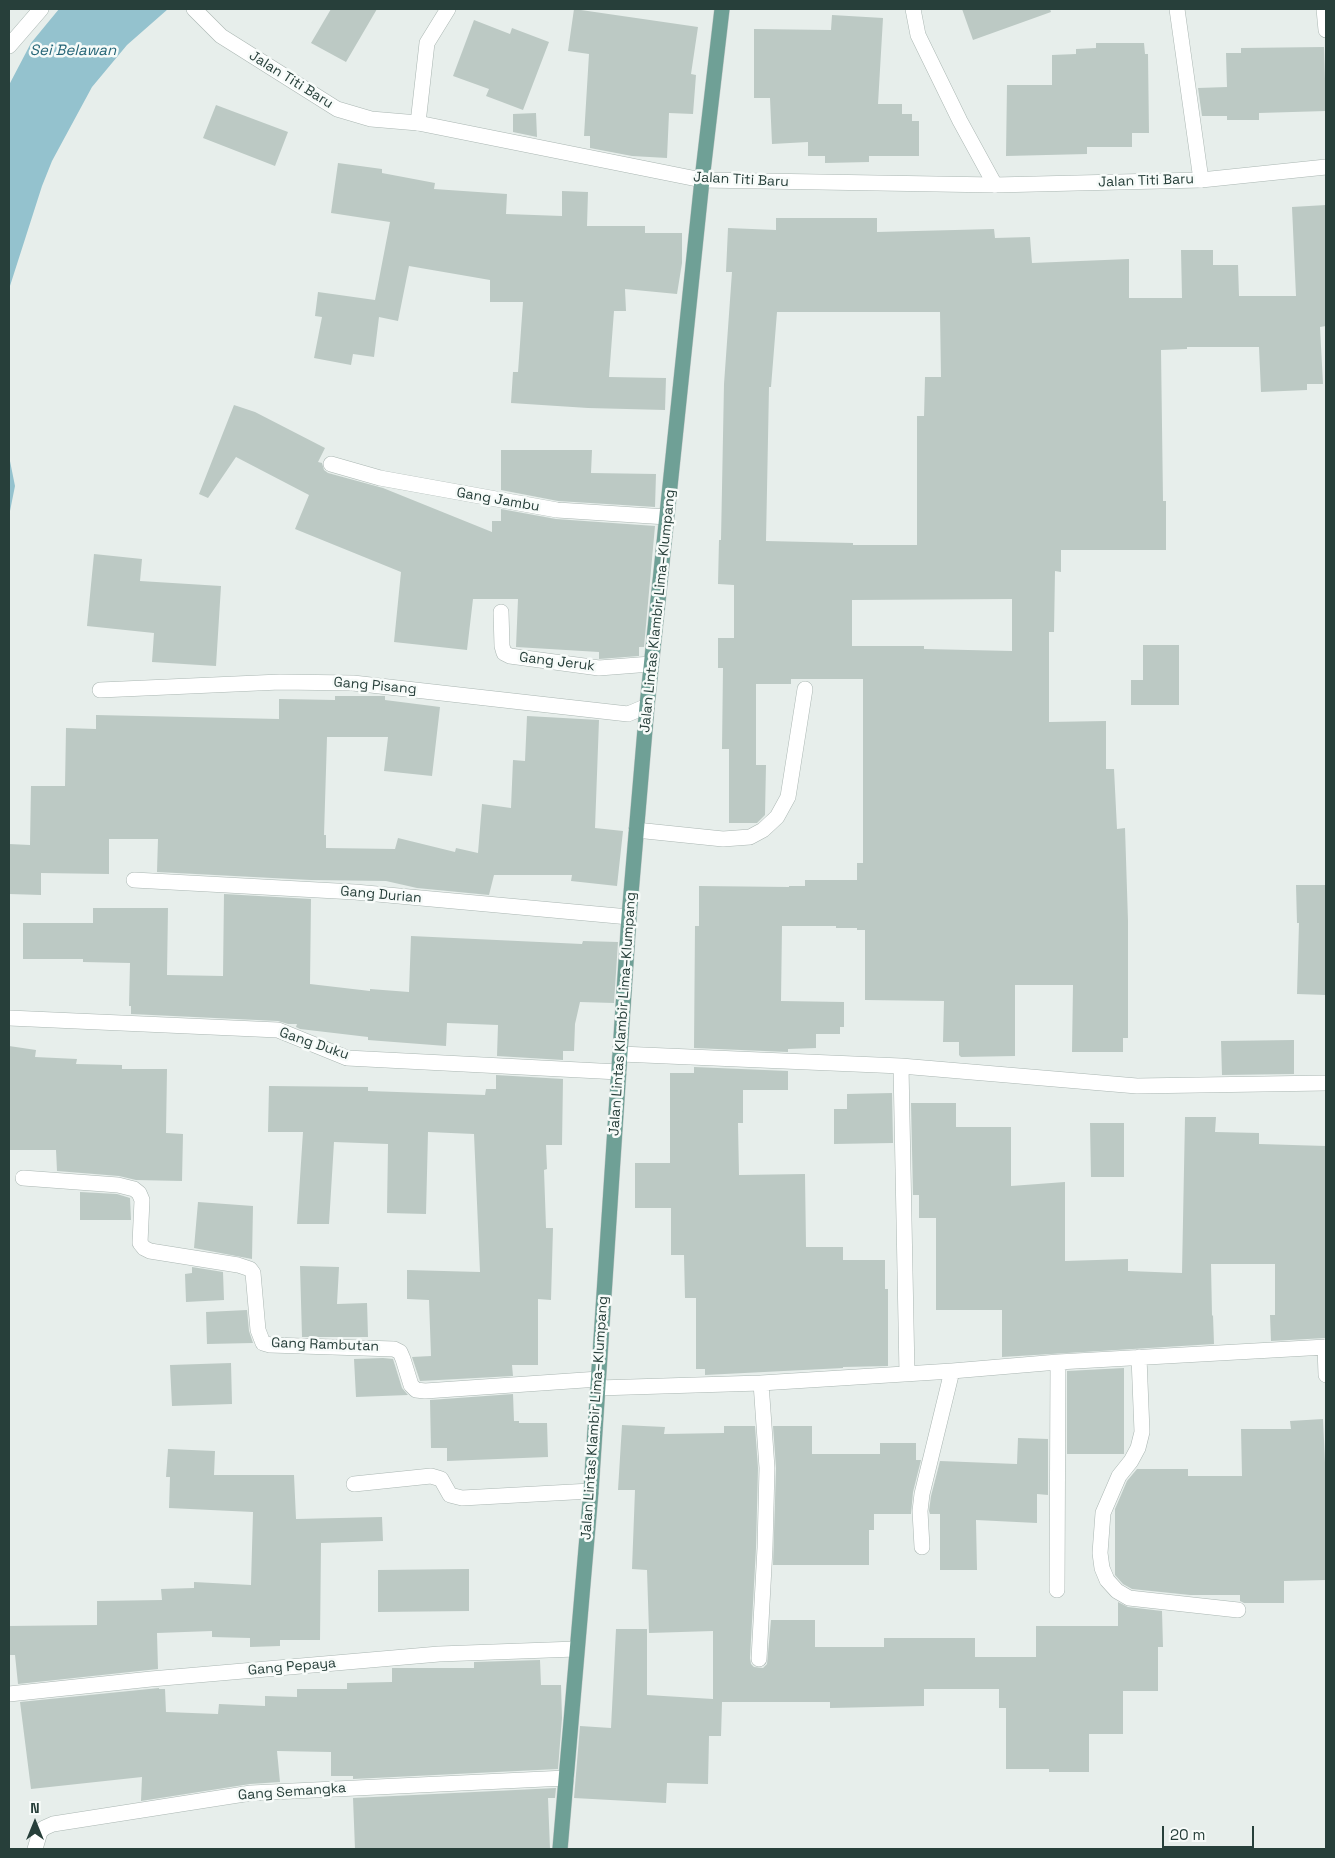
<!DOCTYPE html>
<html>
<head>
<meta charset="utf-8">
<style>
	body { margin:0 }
	#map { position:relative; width:1335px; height:1858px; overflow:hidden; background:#e7eeeb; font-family:"Space Grotesk",sans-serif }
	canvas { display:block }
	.frame { position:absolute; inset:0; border:10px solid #273f3a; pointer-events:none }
	.north { position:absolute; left:10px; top:1798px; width:50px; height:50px; -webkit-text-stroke:4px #f7fbf9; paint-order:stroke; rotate:0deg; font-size:14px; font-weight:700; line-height:20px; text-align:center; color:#273f3a }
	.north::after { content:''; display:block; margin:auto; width:18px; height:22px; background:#273f3a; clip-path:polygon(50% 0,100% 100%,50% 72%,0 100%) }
	.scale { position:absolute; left:1162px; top:1826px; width:92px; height:22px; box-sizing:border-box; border:2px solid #273f3a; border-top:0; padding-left:6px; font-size:15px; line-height:18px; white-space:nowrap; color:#273f3a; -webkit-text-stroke:4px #f7fbf9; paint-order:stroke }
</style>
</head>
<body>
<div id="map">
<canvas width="1335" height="1858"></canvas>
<div class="frame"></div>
<div class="north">N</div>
<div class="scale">20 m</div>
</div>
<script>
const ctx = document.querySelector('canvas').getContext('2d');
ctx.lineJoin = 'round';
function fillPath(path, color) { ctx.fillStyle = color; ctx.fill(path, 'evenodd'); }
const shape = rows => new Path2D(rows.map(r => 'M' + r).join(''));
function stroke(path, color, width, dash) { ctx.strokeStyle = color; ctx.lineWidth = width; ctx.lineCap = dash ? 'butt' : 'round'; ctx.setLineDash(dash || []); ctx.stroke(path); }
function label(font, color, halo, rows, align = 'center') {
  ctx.font = font + ' "Space Grotesk",sans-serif'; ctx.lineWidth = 5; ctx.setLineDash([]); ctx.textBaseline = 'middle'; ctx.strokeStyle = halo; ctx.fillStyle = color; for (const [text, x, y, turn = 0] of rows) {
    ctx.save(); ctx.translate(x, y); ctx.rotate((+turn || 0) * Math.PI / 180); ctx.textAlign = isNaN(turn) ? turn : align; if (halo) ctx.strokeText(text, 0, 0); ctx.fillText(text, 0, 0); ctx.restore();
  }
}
fillPath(shape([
	[59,9,168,9,127,45,92,87,52,161,42,186,9,289,9,85,31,43],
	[9,456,15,486,9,516]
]), '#94c2ce');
fillPath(shape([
	[331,9,377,9,346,62,311,43],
	[574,9,698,27,691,74,696,75,693,114,669,113,667,158,632,156,590,148,590,136,584,136,589,54,568,51],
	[962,9,1050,9,1051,12,973,40],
	[832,15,883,18,878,104,902,104,902,114,912,114,912,121,919,121,919,156,869,156,869,162,825,163,825,156,808,156,808,142,772,144,770,98,754,98,754,29,831,30],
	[474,20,510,34,512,28,549,42,523,110,486,96,489,89,453,76],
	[1096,43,1144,43,1145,54,1148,54,1149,133,1132,133,1132,147,1087,147,1087,154,1006,156,1007,85,1052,85,1052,55,1076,54,1076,49,1096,48],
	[1324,47,1326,111,1259,113,1259,120,1227,120,1227,116,1202,116,1198,88,1227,87,1226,53,1241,53,1241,48],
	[216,105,288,132,275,166,203,138],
	[536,113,537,137,513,132,513,114],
	[338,163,382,169,382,173,435,183,434,189,507,194,506,214,562,216,562,191,588,192,587,226,645,226,645,233,682,233,682,263,677,294,625,289,626,311,614,311,609,377,666,378,665,410,588,408,511,403,513,372,518,372,523,302,490,302,490,280,409,266,398,321,379,317,374,357,353,354,351,365,314,358,322,317,315,316,318,292,375,300,390,222,331,213],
	[1326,205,1326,326,1320,327,1323,384,1307,384,1307,390,1261,392,1259,347,1187,347,1187,349,1161,350,1163,501,1166,501,1166,550,1061,550,1061,572,1055,571,1054,632,1049,632,1049,722,1106,721,1106,769,1114,769,1117,829,1125,828,1128,921,1128,1038,1123,1038,1123,1052,1072,1052,1073,985,1015,985,1015,1056,961,1057,959,1055,959,1042,943,1042,944,1001,865,1000,865,930,857,930,857,928,836,928,836,926,782,926,781,1001,844,1002,844,1027,840,1027,840,1034,816,1034,816,1048,788,1049,788,1052,694,1048,695,926,699,926,699,886,789,887,789,886,805,886,805,880,857,880,857,863,863,863,863,679,791,679,791,684,756,684,756,765,766,765,765,815,757,823,729,823,729,749,722,749,723,668,718,668,718,638,734,638,734,585,718,584,719,540,721,540,724,384,732,272,726,272,728,228,776,230,776,218,877,218,877,232,994,229,995,238,1030,237,1032,263,1129,259,1129,298,1182,298,1181,250,1213,250,1213,265,1238,265,1239,296,1296,296,1292,207],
	[777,312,940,312,941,377,925,377,924,416,917,416,917,545,853,545,853,543,766,541,769,387,771,387],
	[1012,599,1012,651,924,649,924,646,852,646,852,600],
	[234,405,255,412,325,448,318,462,322,463,324,470,328,473,383,488,492,532,492,521,501,521,501,509,556,519,655,526,644,647,639,647,639,656,599,659,599,652,516,647,518,599,473,599,467,650,394,642,401,572,295,529,309,495,236,457,208,498,199,494],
	[501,450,592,450,591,473,656,474,655,507,558,501,501,490],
	[94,554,142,559,140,581,221,586,216,666,152,662,154,633,87,626],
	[1143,645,1179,645,1179,705,1131,705,1131,680,1143,680],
	[335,696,385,696,385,700,440,707,432,776,384,771,388,737,327,737,324,835,326,835,326,848,395,849,398,838,455,852,456,848,478,853,482,804,511,808,513,760,525,761,527,716,599,720,595,828,623,831,617,886,571,881,572,875,494,875,489,895,417,888,386,881,311,880,157,872,158,839,109,839,109,874,41,873,41,895,9,894,9,844,30,845,31,786,65,786,66,728,96,729,96,715,279,719,279,699,335,700],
	[1296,885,1326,885,1326,995,1297,994,1299,923,1297,923],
	[224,894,311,899,310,984,370,991,370,989,409,992,411,936,582,944,583,941,618,942,614,1003,580,1002,575,1024,574,1051,563,1051,563,1060,497,1056,498,1025,447,1023,446,1046,368,1040,368,1037,300,1029,296,1027,297,1024,288,1024,278,1021,131,1014,131,1006,129,1006,130,963,83,962,83,959,23,959,23,923,93,923,93,908,168,908,167,975,223,976],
	[1294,1040,1294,1074,1222,1075,1221,1041],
	[9,1046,36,1050,35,1057,77,1059,76,1064,122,1065,122,1069,167,1069,166,1133,183,1134,182,1181,136,1180,119,1176,57,1171,56,1150,9,1150],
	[694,1067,788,1071,788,1090,743,1090,743,1123,738,1123,739,1175,805,1174,806,1247,843,1247,843,1260,885,1260,885,1289,888,1289,888,1366,843,1367,843,1368,705,1375,705,1369,696,1369,696,1298,685,1298,684,1255,671,1255,671,1208,635,1208,635,1163,670,1163,670,1073,694,1073],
	[496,1075,563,1079,562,1145,546,1145,547,1169,544,1170,546,1228,553,1228,551,1300,538,1299,538,1365,512,1365,513,1376,420,1381,412,1357,431,1356,429,1300,407,1299,407,1270,480,1272,474,1134,428,1132,426,1214,387,1213,388,1144,334,1142,329,1224,297,1224,303,1132,268,1132,269,1086,368,1087,368,1091,485,1095,486,1089,496,1089],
	[892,1093,893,1143,834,1144,834,1109,847,1109,847,1094],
	[911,1103,956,1103,956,1127,1011,1127,1011,1186,1065,1182,1065,1261,1128,1259,1128,1271,1182,1273,1185,1117,1216,1117,1215,1132,1259,1133,1259,1144,1326,1146,1326,1338,1271,1341,1270,1315,1275,1315,1275,1264,1211,1264,1212,1316,1213,1315,1214,1344,1002,1357,1002,1310,936,1310,936,1218,919,1218,919,1195,913,1195],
	[1090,1123,1124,1123,1124,1177,1091,1177],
	[80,1192,117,1194,130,1198,131,1220,80,1220],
	[198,1202,253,1206,252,1259,194,1248],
	[300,1266,339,1267,337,1304,367,1303,368,1337,302,1337],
	[192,1267,223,1272,224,1300,186,1302,185,1274,192,1273],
	[247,1310,249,1331,253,1343,207,1344,206,1312],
	[383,1358,393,1359,402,1388,408,1395,356,1397,354,1359],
	[231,1363,232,1404,172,1406,170,1365],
	[1124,1368,1124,1454,1067,1454,1067,1371],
	[513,1394,514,1421,519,1421,519,1423,547,1423,548,1457,447,1461,447,1448,431,1448,430,1400],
	[1323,1419,1326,1484,1326,1580,1284,1581,1284,1603,1244,1603,1240,1601,1240,1595,1190,1595,1132,1589,1123,1584,1115,1575,1115,1509,1127,1481,1137,1469,1188,1469,1188,1476,1242,1476,1241,1429,1291,1429,1290,1421],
	[622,1425,665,1427,664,1434,724,1433,724,1426,755,1426,758,1468,756,1548,750,1658,751,1664,754,1667,763,1668,767,1664,771,1620,815,1620,815,1647,884,1647,884,1638,975,1638,975,1657,1036,1657,1036,1626,1118,1626,1118,1602,1128,1607,1162,1611,1163,1647,1158,1647,1158,1691,1123,1691,1123,1734,1089,1734,1089,1772,1049,1772,1049,1769,1006,1769,1006,1708,999,1708,999,1689,924,1689,924,1706,830,1708,830,1702,722,1702,721,1736,709,1736,708,1784,667,1783,666,1803,574,1798,580,1726,611,1728,616,1629,647,1629,647,1695,713,1699,713,1631,649,1633,647,1570,632,1569,635,1490,618,1490],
	[773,1426,812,1426,812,1454,880,1454,880,1443,916,1443,916,1460,921,1460,913,1492,911,1514,874,1514,874,1530,869,1530,869,1565,773,1565,776,1468],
	[1018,1438,1048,1439,1048,1495,1037,1494,1037,1523,976,1520,977,1570,940,1570,940,1514,930,1514,929,1511,931,1496,940,1461,1017,1464],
	[168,1449,215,1451,214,1475,294,1475,296,1519,382,1517,383,1541,321,1543,320,1640,280,1640,280,1646,250,1647,250,1638,212,1637,212,1631,157,1633,158,1669,18,1684,15,1655,9,1655,9,1626,97,1625,97,1601,162,1600,161,1589,194,1588,194,1582,251,1585,253,1512,169,1508,170,1477,166,1477],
	[469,1569,469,1611,378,1612,378,1570],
	[540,1660,541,1685,561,1685,562,1718,558,1769,353,1779,353,1776,331,1776,331,1752,277,1751,280,1782,250,1784,141,1801,142,1777,31,1789,20,1702,159,1688,159,1689,165,1689,166,1712,218,1714,219,1704,265,1706,265,1696,297,1697,297,1689,347,1689,347,1683,392,1682,392,1668,474,1668,474,1662],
	[556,1788,555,1798,548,1798,550,1849,355,1849,353,1798]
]), '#bcc9c4');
const service = shape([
	[636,830,723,839,750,837,763,830,777,817,788,797,805,689]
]);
const minor = shape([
	[913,9,918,35,960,121,995,185],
	[1177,9,1201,180],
	[1324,9,1326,30],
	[9,46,41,9],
	[418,123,427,43,448,9],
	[331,464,380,478,557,510,667,517],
	[501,612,502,646,504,653,510,656,599,668,651,664],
	[100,690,280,682,353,683,628,714,647,706],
	[134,880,355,892,629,917],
	[9,1018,278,1030,347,1058,619,1072],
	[620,1054,901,1066,1137,1086,1326,1083],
	[901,1066,907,1374],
	[23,1178,118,1185,134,1189,139,1193,142,1200,140,1243,144,1248,150,1251,238,1265,250,1269,253,1273,258,1330,263,1343,270,1345,394,1349,400,1352,403,1359,411,1385,416,1390,425,1391,599,1379],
	[1325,1347,1326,1375],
	[1139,1357,1142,1432,1138,1448,1131,1461,1119,1476,1103,1513,1100,1553,1102,1568,1107,1580,1117,1591,1129,1598,1238,1610],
	[598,1388,761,1383,952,1371,1058,1362,1326,1347],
	[354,1484,431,1476,441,1479,450,1495,462,1498,591,1491],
	[922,1547,920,1511,922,1494,952,1371],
	[1057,1590,1058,1362],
	[759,1659,765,1548,767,1468,761,1383],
	[9,1694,151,1679,439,1654,576,1649],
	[35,1849,40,1832,44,1828,53,1824,251,1793,566,1778]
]);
const tertiary = shape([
	[194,9,221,36,337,109,371,119,418,123,702,180,995,185,1201,180,1326,167]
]);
const primary = shape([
	[560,1849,591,1491,629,917,647,706,702,180,722,9]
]);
stroke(service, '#aab6b2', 16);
stroke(minor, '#aab6b2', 16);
stroke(tertiary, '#aab6b2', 16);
stroke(primary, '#c3c9c8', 16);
stroke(service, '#fff', 15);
stroke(minor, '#fff', 15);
stroke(tertiary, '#fff', 15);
stroke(primary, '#6fa096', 15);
label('14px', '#273f3a', '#f7fbf9', [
	["Jalan Titi Baru",291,80,32],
	["Jalan Titi Baru",741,180,3],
	["Jalan Titi Baru",1146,181,-2],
	["Gang Jambu",498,500,10],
	["Jalan Lintas Klambir Lima–Klumpang",658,611,-84],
	["Gang Jeruk",557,662,7],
	["Gang Pisang",375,686,5],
	["Gang Durian",381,895,5],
	["Jalan Lintas Klambir Lima–Klumpang",623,1014,-86],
	["Gang Duku",314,1044,19],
	["Gang Rambutan",325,1345,2],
	["Jalan Lintas Klambir Lima–Klumpang",595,1418,-86],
	["Gang Pepaya",292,1667,-5],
	["Gang Semangka",292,1792,-4]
]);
label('italic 15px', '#256577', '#f7fbf9', [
	["Sei Belawan",73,51]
]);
</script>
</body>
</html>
